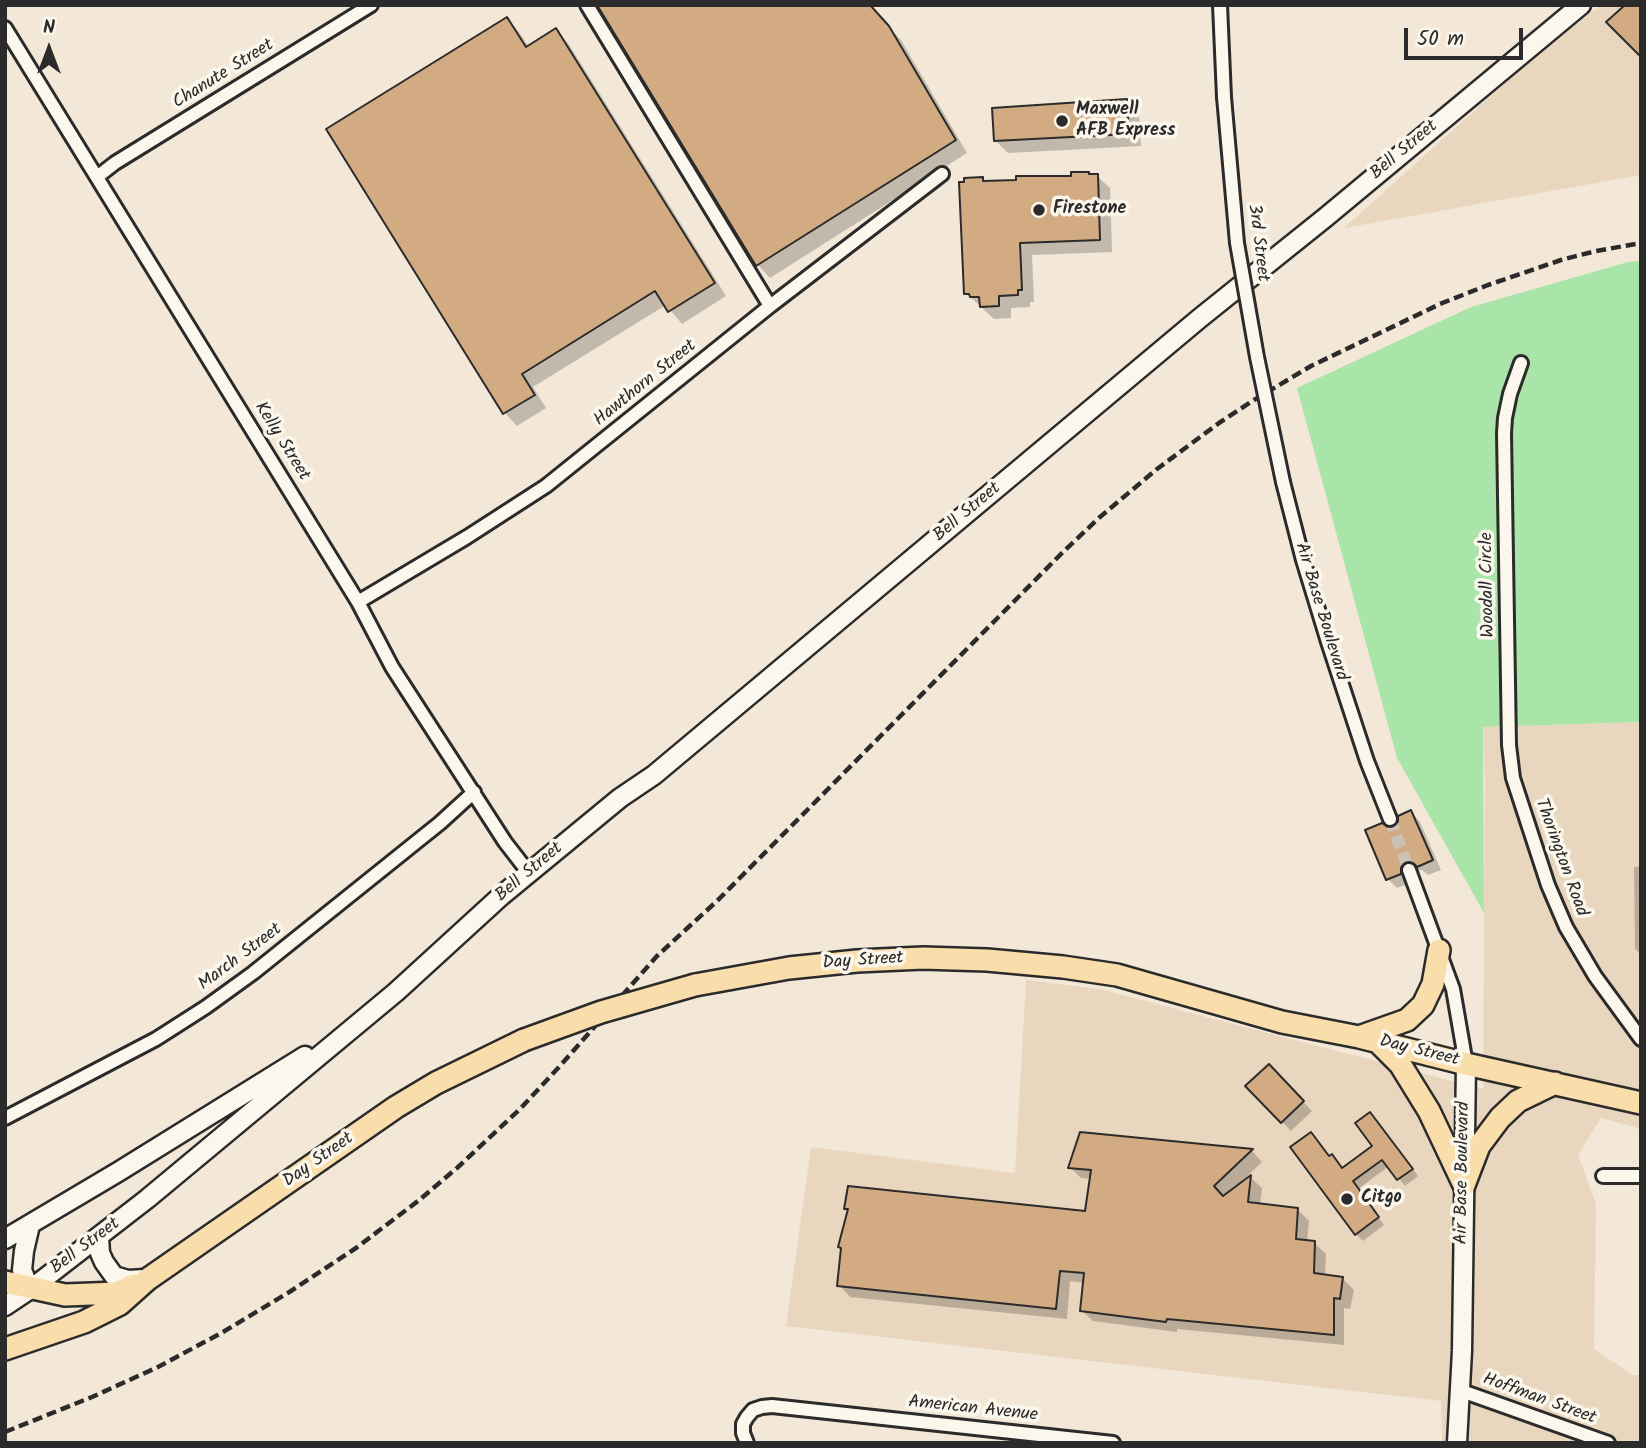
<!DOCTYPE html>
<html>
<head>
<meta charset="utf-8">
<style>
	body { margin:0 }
	#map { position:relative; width:1646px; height:1448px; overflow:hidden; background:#f3e8d7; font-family:Kalam,sans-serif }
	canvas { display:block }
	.frame { position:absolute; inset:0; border:7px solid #2b2b2b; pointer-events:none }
	.north { position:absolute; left:14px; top:14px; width:70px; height:70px; -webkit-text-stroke:5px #fbf7ec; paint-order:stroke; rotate:0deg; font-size:19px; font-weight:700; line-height:28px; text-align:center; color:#2b2b2b }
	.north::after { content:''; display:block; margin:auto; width:24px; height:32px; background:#2b2b2b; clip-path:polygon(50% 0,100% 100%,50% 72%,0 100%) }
	.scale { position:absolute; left:1404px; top:28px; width:119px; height:32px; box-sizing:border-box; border:4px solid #2b2b2b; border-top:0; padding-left:9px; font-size:21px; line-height:24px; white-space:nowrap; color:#2b2b2b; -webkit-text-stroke:5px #fbf7ec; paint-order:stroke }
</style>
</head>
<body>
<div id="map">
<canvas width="1646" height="1448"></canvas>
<div class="frame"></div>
<div class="north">N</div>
<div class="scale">50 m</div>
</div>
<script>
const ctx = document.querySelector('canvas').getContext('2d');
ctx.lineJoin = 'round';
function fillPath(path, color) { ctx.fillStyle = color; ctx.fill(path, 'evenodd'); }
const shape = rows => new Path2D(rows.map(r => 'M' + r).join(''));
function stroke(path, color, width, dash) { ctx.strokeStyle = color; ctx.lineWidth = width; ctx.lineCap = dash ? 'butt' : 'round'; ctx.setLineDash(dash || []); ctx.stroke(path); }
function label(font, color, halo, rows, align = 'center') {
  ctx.font = font + ' Kalam,sans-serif'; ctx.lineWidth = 7; ctx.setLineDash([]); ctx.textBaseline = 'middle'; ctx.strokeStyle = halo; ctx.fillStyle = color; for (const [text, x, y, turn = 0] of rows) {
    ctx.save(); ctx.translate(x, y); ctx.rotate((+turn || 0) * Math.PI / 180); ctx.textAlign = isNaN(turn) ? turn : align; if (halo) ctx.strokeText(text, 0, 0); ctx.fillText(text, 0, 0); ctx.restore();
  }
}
fillPath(shape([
	[1601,5,1641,5,1641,175,1344,228,1534,57],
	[1641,722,1641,1129,1601,1118,1578,1155,1596,1204,1594,1349,1633,1375,1641,1375,1641,1443,1442,1443,1441,1401,786,1326,811,1147,1015,1173,1026,980,1099,989,1483,1089,1485,781,1483,727]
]), '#e9d6be');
fillPath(shape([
	[1641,261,1641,722,1483,727,1484,913,1397,758,1297,388,1471,307,1628,262]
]), '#a9e4a9');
fillPath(shape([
	[593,5,869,5,901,40,967,153,770,278,758,265,601,8,597,9],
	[507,19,519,32,529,47,556,31,568,43,726,296,682,324,666,305,533,387,546,408,517,426,505,413,328,130],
	[1126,101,1139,113,1141,146,1008,153,995,140],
	[1089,173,1091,176,1097,176,1110,188,1112,252,1032,255,1034,302,1030,302,1030,307,1011,308,1011,318,994,319,966,293,982,179,985,182,1073,177],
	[1411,812,1420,822,1441,870,1428,875,1422,870,1415,871,1410,883,1397,888,1388,879,1388,829,1395,828],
	[1641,866,1641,954,1635,949,1634,867],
	[1269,1066,1312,1111,1291,1131,1248,1086],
	[1370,1114,1377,1120,1418,1176,1405,1186,1389,1166,1358,1189,1384,1225,1363,1241,1356,1234,1292,1148,1311,1134,1330,1158,1332,1156,1343,1169,1375,1146],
	[1081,1134,1252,1151,1262,1162,1241,1182,1243,1184,1251,1178,1262,1188,1260,1205,1297,1209,1309,1221,1307,1242,1314,1243,1326,1254,1325,1276,1342,1278,1354,1290,1350,1309,1344,1308,1344,1345,1177,1329,1177,1332,1093,1321,1081,1310,1085,1283,1070,1281,1067,1319,850,1297,839,1285,850,1211,846,1208,1087,1213,1092,1179,1081,1178,1070,1167]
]), '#0003');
const building = shape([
	[597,5,870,5,889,26,956,140,756,266,597,5],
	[1625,5,1641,5,1641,57,1606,22,1625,5],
	[507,17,526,47,556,28,715,283,668,312,655,291,522,374,535,395,503,414,326,129,507,17],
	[1127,99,1129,134,994,141,992,108,1127,99],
	[1071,172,1089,172,1089,174,1098,174,1100,240,1020,243,1022,290,1018,290,1018,295,999,296,999,306,980,307,979,297,970,297,969,294,964,294,959,182,964,182,964,178,983,177,983,181,1016,180,1016,176,1071,176,1071,172],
	[1411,810,1433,860,1417,867,1411,862,1405,862,1401,868,1401,874,1386,880,1365,830,1382,823,1388,827,1394,827,1398,821,1398,816,1411,810],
	[1269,1064,1304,1101,1281,1123,1245,1086,1269,1064],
	[1370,1112,1413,1169,1397,1180,1382,1160,1353,1181,1379,1217,1355,1235,1290,1147,1311,1132,1329,1156,1332,1154,1342,1168,1372,1146,1355,1123,1370,1112],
	[1080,1132,1253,1149,1214,1186,1223,1196,1251,1175,1248,1202,1298,1208,1296,1239,1315,1241,1314,1273,1343,1277,1340,1299,1334,1298,1334,1335,1167,1319,1166,1322,1080,1311,1084,1273,1060,1271,1056,1309,837,1286,841,1248,838,1247,848,1209,844,1209,848,1186,1085,1211,1091,1170,1068,1168,1080,1132]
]);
fillPath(building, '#d2ab83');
stroke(building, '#2b2b2b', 2);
stroke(shape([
	[1390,819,1409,870]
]), '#cbc2b5', 12, [12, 6]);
const street = shape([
	[587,5,770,306],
	[1220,5,1224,97],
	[5,28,358,602,392,667,505,842,529,873],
	[97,177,115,163,371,5],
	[1521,363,1510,394,1505,418,1504,433,1509,745,1513,778,1548,885,1566,927,1595,976,1641,1039],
	[1283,482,1303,560,1328,642,1367,761,1390,819],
	[358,602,467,537,546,486,770,306,942,174],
	[1409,870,1453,989,1466,1064],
	[5,1118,156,1039,206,1007,253,973,440,823,474,792],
	[1603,1176,1641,1176],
	[1459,1390,1608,1443],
	[747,1443,743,1433,743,1424,747,1417,753,1410,762,1407,772,1406,1113,1443]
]);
const secondary = shape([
	[30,1225,24,1251,22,1270,26,1280,32,1288],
	[99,1237,100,1253,104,1262,114,1276,128,1280,145,1279],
	[5,1239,118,1172,305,1056],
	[5,1306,32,1288,147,1199,396,992,501,896,620,798,654,775,1200,318,1326,217,1581,5],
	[1457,1443,1462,1351,1466,1064]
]);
const primary = shape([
	[695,985,789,968,857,961,923,958,987,960,1063,967,1117,975,1282,1022,1359,1037,1466,1064,1641,1103],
	[1359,1037,1407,1020,1423,1005,1433,984,1439,950],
	[1378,1042,1400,1064,1429,1111,1464,1185],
	[1464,1185,1479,1146,1500,1118,1518,1101,1555,1083],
	[5,1282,65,1295,117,1293,134,1285],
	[5,1349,84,1322,120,1304,148,1279,396,1107,436,1083,524,1040]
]);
stroke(street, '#2b2b2b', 18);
stroke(secondary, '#2b2b2b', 23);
stroke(primary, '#2b2b2b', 26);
stroke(street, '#fbf7ec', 12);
stroke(secondary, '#fbf7ec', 18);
stroke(primary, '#f9ddab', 21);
stroke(shape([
	[5,1432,92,1397,158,1367,223,1332,291,1291,356,1248,418,1201,457,1168,520,1109,559,1067,657,956,717,901,1062,553,1100,517,1157,469,1219,423,1254,400,1311,366,1440,304,1488,285,1561,260,1596,251,1641,243]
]), '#2b2b2b', 4.5, [10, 5]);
const streetBridge = shape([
	[1224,97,1237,243,1257,357,1283,482]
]);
const primaryBridge = shape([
	[524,1040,601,1012,695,985]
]);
stroke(streetBridge, '#2b2b2b', 18, []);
stroke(primaryBridge, '#2b2b2b', 26, []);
stroke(streetBridge, '#fbf7ec', 12);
stroke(primaryBridge, '#f9ddab', 21);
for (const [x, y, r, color] of [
	[1062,121,7,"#2b2b2b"],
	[1039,210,7,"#2b2b2b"],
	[1347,1199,7,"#2b2b2b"]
]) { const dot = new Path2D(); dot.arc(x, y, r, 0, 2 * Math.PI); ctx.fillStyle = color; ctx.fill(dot); stroke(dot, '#fbf7ec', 2.5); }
label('18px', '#2b2b2b', '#fbf7ec', [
	["Chanute Street",224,75,-32],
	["Bell Street",1405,151,-40],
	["3rd Street",1257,243,83],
	["Hawthorn Street",646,384,-39],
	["Kelly Street",281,442,58],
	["Bell Street",968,513,-40],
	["Woodall Circle",1489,585,-91],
	["Air Base Boulevard",1320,612,73],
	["Thorington Road",1560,858,70],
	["Bell Street",530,873,-40],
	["March Street",241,958,-37],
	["Day Street",863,962,-4],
	["Day Street",1419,1052,14],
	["Day Street",319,1161,-35],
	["Air Base Boulevard",1464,1173,-89],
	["Bell Street",86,1247,-37],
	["Hoffman Street",1539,1400,20],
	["American Avenue",973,1410,6]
]);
label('bold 18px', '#2b2b2b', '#fbf7ec', [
	["Maxwell",1076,111],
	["AFB Express",1076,132],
	["Firestone",1053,210],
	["Citgo",1361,1199]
], 'left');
</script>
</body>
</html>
